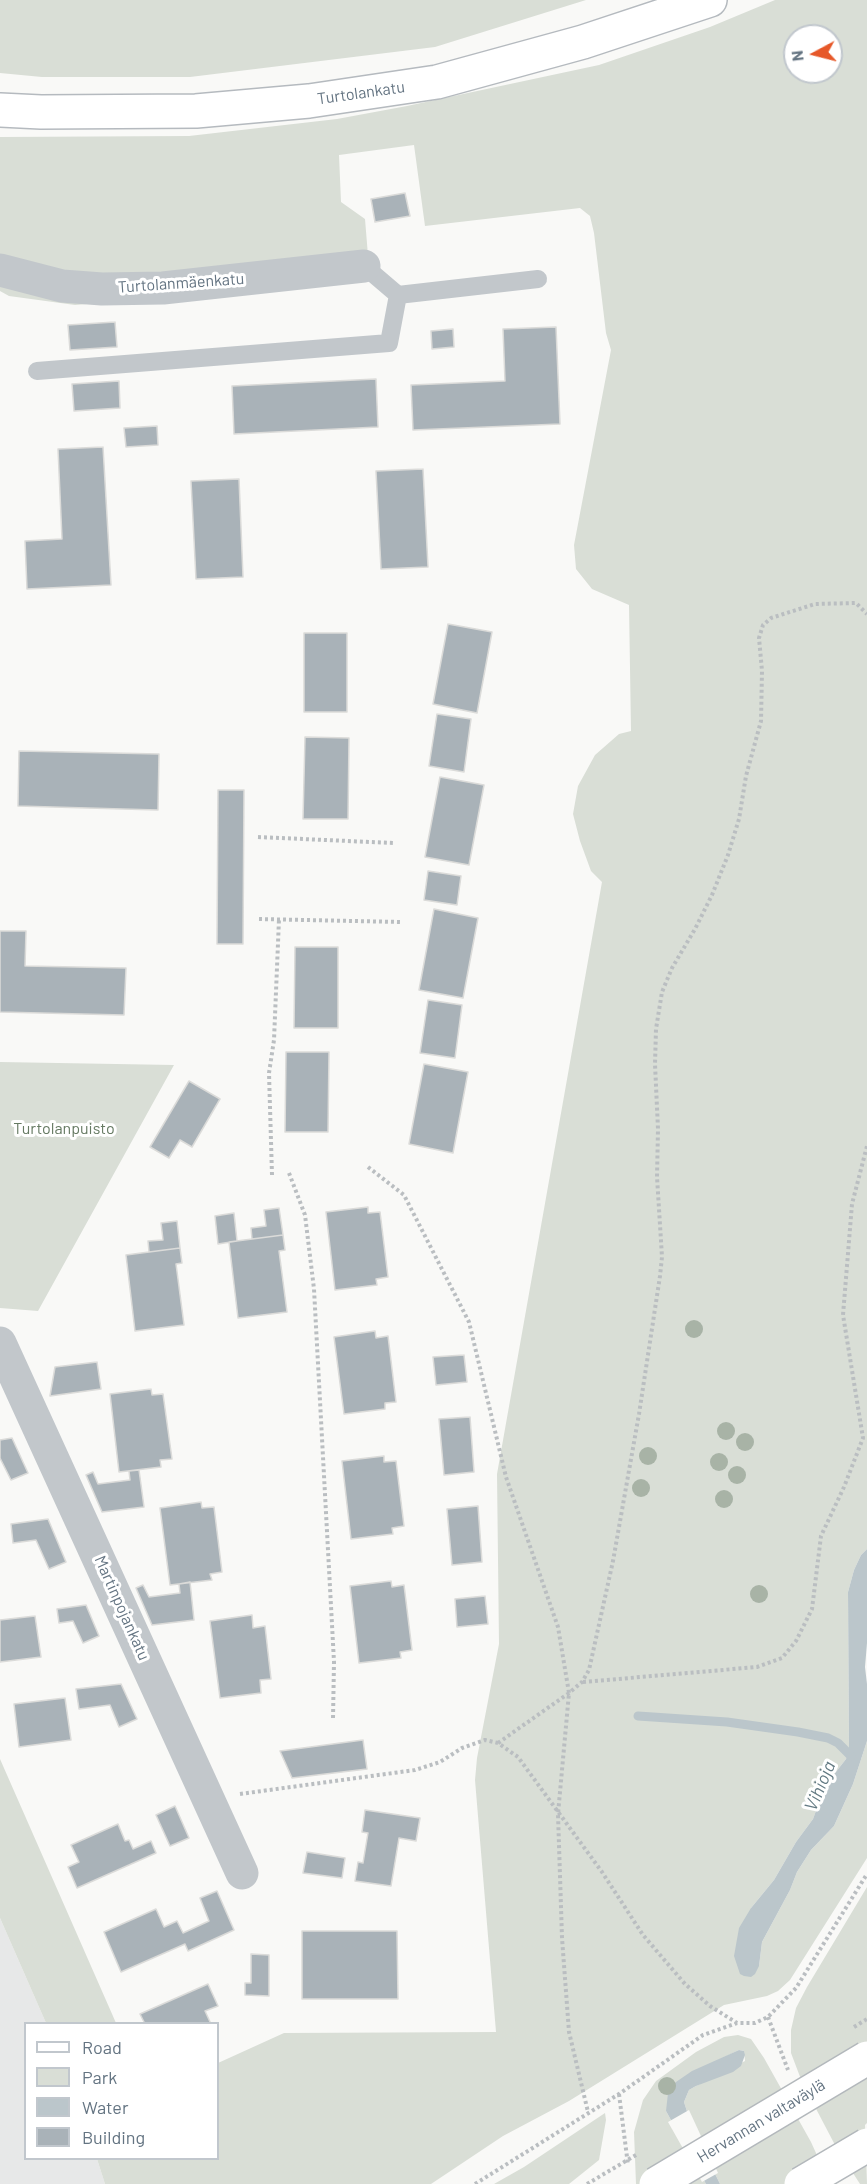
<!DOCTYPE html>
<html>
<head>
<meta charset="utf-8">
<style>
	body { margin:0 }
	#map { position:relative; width:867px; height:2184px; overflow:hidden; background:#f9f9f7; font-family:Barlow,sans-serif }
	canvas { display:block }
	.legend { position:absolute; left:24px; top:2022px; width:195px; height:138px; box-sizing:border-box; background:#fff; border:2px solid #c1c7cd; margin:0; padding:8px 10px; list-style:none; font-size:18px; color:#647482 }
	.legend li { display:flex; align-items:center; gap:12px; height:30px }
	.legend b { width:30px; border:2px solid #c1c7cd }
	.north { position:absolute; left:783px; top:24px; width:60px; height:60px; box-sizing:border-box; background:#fff; border:2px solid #c1c7cd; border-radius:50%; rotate:263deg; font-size:16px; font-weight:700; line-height:24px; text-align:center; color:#647482 }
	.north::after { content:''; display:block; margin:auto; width:21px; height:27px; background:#e65829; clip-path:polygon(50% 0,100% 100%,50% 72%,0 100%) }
</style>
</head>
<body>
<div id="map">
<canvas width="867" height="2184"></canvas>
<ul class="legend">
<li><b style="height:8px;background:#fff"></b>Road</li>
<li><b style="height:16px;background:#d9ded6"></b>Park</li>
<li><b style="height:16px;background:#bbc6cb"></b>Water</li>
<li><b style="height:16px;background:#a9b2b8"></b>Building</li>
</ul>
<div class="north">N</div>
</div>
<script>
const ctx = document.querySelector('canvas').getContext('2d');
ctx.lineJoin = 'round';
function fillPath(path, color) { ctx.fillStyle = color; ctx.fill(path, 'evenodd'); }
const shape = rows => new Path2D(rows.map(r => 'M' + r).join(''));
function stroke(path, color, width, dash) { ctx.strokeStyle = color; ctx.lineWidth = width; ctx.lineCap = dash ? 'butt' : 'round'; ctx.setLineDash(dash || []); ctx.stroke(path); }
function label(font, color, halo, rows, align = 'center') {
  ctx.font = font + ' Barlow,sans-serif'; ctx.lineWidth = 6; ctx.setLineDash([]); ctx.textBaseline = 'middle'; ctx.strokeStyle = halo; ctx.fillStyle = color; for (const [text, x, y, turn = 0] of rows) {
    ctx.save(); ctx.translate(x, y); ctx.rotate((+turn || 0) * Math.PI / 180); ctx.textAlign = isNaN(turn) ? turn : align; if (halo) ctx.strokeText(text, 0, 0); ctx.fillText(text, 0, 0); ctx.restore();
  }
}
fillPath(shape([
	[0,1918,46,2023,26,2024,26,2158,97,2159,105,2184,0,2184]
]), '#e7e8e8');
fillPath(shape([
	[0,0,586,0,435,47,190,77,42,77,0,73],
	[775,0,867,0,867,1549,861,1555,854,1570,848,1592,849,1749,846,1759,825,1786,813,1819,796,1842,774,1880,751,1908,759,1966,762,1942,790,1890,797,1872,811,1850,834,1826,853,1784,867,1741,867,1858,790,1980,778,1991,767,1996,724,2005,569,2101,503,2136,431,2184,105,2184,97,2159,218,2158,218,2063,284,2033,496,2032,475,1780,477,1758,499,1644,497,1474,602,882,591,871,580,841,573,814,578,786,595,755,619,734,631,731,629,605,592,589,576,569,574,545,611,350,606,333,594,233,590,216,580,208,425,226,414,145,339,155,341,202,365,219,370,280,75,305,9,296,0,291,0,137,189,136,337,119,407,106,599,65,710,27],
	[795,36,831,36,831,72,795,72],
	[0,1062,174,1065,38,1311,0,1308],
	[0,1759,116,2023,46,2023,0,1918],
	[867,1887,867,2123,865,2125,867,2184,860,2184,835,2145,802,2082,791,2053,791,2030,796,2008,807,1987],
	[738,2035,751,2039,764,2058,811,2142,830,2184,720,2184,691,2124,684,2102,689,2090,696,2086,745,2061,744,2051,739,2050,714,2062,666,2111,706,2184,636,2184,634,2132,643,2100,656,2081,696,2052,724,2037],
	[605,2113,606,2120,599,2160,569,2184,494,2184,524,2167]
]), '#d9ded6');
fillPath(shape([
	[867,1549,867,1643,865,1667,867,1684,867,1741,853,1784,834,1826,811,1850,797,1872,790,1890,762,1942,759,1966,755,1974,751,1977,744,1976,740,1974,734,1956,739,1928,751,1908,774,1880,796,1842,813,1819,825,1786,846,1759,849,1749,848,1592,854,1570,861,1555],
	[739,2050,744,2051,745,2055,741,2066,733,2072,696,2086,689,2090,684,2102,691,2124,720,2184,706,2184,666,2111,668,2093,676,2082,692,2071]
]), '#bbc6cb');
fillPath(shape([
	[689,2110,718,2173,702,2182,668,2122]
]), '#f9f9f7');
stroke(shape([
	[638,1716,727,1722,798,1732,828,1738,838,1743,851,1756]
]), '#bbc6cb', 9);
const building = shape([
	[405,193,410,216,375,222,371,199,405,193],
	[115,322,117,347,70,350,68,325,115,322],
	[556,327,560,424,413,430,411,385,505,381,503,329,556,327],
	[453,329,454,347,432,349,431,331,453,329],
	[376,379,378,427,234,434,232,386,376,379],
	[119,381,120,408,74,411,72,384,119,381],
	[157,426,158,445,126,447,124,428,157,426],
	[103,447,111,585,27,589,25,541,62,539,58,449,103,447],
	[423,469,428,567,381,569,376,471,423,469],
	[239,479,243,577,196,579,191,481,239,479],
	[448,624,492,632,477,713,433,704,448,624],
	[304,633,347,633,347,712,304,712,304,633],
	[437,714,471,719,464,772,429,766,437,714],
	[305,737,349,738,348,819,303,819,305,737],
	[19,751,159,754,158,810,18,806,19,751],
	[440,777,484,785,469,865,425,857,440,777],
	[218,790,244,790,243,944,217,944,218,790],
	[428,871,461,876,457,905,424,900,428,871],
	[434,909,478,918,463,998,419,990,434,909],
	[0,931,26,931,25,966,126,968,124,1015,0,1012,0,931],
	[295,947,338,947,338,1028,294,1028,295,947],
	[428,1000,462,1005,455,1058,420,1053,428,1000],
	[286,1052,329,1052,328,1132,285,1132,286,1052],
	[424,1064,468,1072,453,1153,409,1144,424,1064],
	[189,1081,220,1099,192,1147,180,1140,169,1158,150,1147,189,1081],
	[368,1207,368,1213,380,1212,388,1277,376,1279,377,1285,335,1290,326,1212,368,1207],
	[279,1208,283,1235,252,1239,251,1228,266,1226,264,1210,279,1208],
	[234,1213,237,1241,218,1244,215,1216,234,1213],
	[177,1221,180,1248,149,1252,148,1241,163,1240,161,1223,177,1221],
	[283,1235,285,1250,279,1251,287,1312,238,1318,229,1242,283,1235],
	[180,1248,182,1263,176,1264,184,1325,135,1331,126,1255,180,1248],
	[375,1331,376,1338,388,1336,396,1402,385,1403,385,1409,344,1414,334,1337,375,1331],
	[464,1355,467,1382,436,1385,433,1357,464,1355],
	[97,1362,101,1389,50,1396,55,1367,97,1362],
	[151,1389,152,1395,163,1394,172,1459,160,1460,161,1467,119,1472,110,1394,151,1389],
	[470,1417,474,1472,444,1475,439,1419,470,1417],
	[12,1438,28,1473,11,1480,0,1458,0,1440,12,1438],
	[384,1456,384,1462,396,1461,404,1526,392,1528,393,1534,351,1539,342,1461,384,1456],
	[139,1470,144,1507,102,1512,86,1475,93,1472,98,1484,130,1480,129,1471,139,1470],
	[201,1502,202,1508,214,1507,222,1572,210,1574,212,1580,170,1585,160,1508,201,1502],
	[478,1506,482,1562,452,1565,447,1509,478,1506],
	[48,1519,66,1562,49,1569,36,1540,13,1543,11,1524,48,1519],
	[391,1581,392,1587,404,1585,412,1650,400,1652,401,1658,359,1663,350,1586,391,1581],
	[190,1582,194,1620,152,1625,136,1588,143,1585,149,1597,180,1593,179,1584,190,1582],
	[485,1596,488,1624,457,1627,455,1599,485,1596],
	[86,1605,99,1636,83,1643,73,1621,59,1623,57,1609,86,1605],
	[252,1615,253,1628,265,1626,271,1679,260,1680,261,1693,220,1698,210,1621,252,1615],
	[35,1616,41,1657,0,1662,0,1620,35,1616],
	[121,1684,137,1719,119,1727,110,1705,79,1709,76,1689,121,1684],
	[65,1698,71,1740,19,1747,14,1704,65,1698],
	[363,1740,367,1769,292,1778,280,1751,363,1740],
	[175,1806,189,1838,170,1846,156,1815,175,1806],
	[365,1810,420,1818,416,1841,399,1838,391,1886,355,1881,358,1862,363,1863,368,1833,362,1832,365,1810],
	[118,1824,125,1841,129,1840,133,1849,151,1841,156,1853,77,1888,68,1867,79,1862,71,1845,118,1824],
	[307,1852,345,1858,342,1878,303,1873,307,1852],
	[217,1891,234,1930,188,1951,185,1944,121,1972,104,1932,156,1909,164,1927,177,1921,183,1933,209,1921,200,1898,217,1891],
	[302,1931,397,1931,398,1999,302,1999,302,1931],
	[251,1954,269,1955,269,1996,245,1995,245,1983,251,1983,251,1954],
	[208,1984,218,2006,205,2011,211,2024,145,2024,140,2014,208,1984]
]);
fillPath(building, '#a9b2b8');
stroke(building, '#dbdbd9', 1.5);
const secondary = shape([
	[0,110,41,112,196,111,309,101,437,82,583,42,710,0]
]);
stroke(secondary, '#b5babf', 36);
stroke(shape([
	[258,837,393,843],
	[259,919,400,922],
	[368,1167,404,1195,469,1322,506,1477,558,1627,569,1693,558,1814,562,1938,569,2032,588,2112],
	[289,1173,305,1215,314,1289,334,1662,333,1719],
	[272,1175,269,1073,274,1040,279,919],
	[583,1682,757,1667,782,1658,796,1641,812,1609,821,1536,844,1487,863,1438,843,1315,852,1204,867,1146],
	[498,1743,569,1693,582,1682,589,1670,613,1561,639,1414,660,1276,662,1257,657,1177,658,1129,655,1064,656,1029,662,992,672,968,695,929,712,895,728,855,739,819,746,776,761,721,762,671,759,638,763,625,771,618,815,604,856,603,867,614],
	[240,1794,415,1770,440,1762,462,1748,485,1740,498,1743,518,1757,602,1872,643,1935,685,1984,710,2006,737,2023],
	[768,2017,788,2070],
	[619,2094,628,2165],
	[475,2184,619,2094,703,2035,737,2023,755,2023,768,2017,796,1988,867,1874]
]), '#babec1', 4, [3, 3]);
stroke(shape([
	[364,266,398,295],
	[37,371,389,343,398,295,538,279]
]), '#c2c7cb', 18);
stroke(shape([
	[0,270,62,286,102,289,163,288,364,266],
	[0,1343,242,1873]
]), '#c2c7cb', 33);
stroke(secondary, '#fff', 33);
const highwayBridge = shape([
	[656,2184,867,2058],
	[801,2184,867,2145]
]);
stroke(highwayBridge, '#b3b8bc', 36, []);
stroke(shape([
	[854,2027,867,2019],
	[587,2184,636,2155]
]), '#babec1', 4, [3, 3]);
stroke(highwayBridge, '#fff', 33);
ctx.fillStyle = '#a8b3a6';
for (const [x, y] of [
	[694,1329],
	[726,1431],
	[745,1442],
	[648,1456],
	[719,1462],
	[737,1475],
	[641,1488],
	[724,1499],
	[759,1594],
	[667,2086]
]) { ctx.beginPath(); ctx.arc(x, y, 9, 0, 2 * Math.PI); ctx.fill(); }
label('16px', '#647482', '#fff', [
	["Turtolankatu",361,93,-8],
	["Turtolanmäenkatu",181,283,-4],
	["Martinpojankatu",122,1608,66],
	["Hervannan valtaväylä",761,2121,-31]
]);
label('16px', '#667a63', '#fff', [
	["Turtolanpuisto",64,1129]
]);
label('italic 18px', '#637a83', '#fff', [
	["Vihioja",820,1786,-67]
]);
</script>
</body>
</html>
